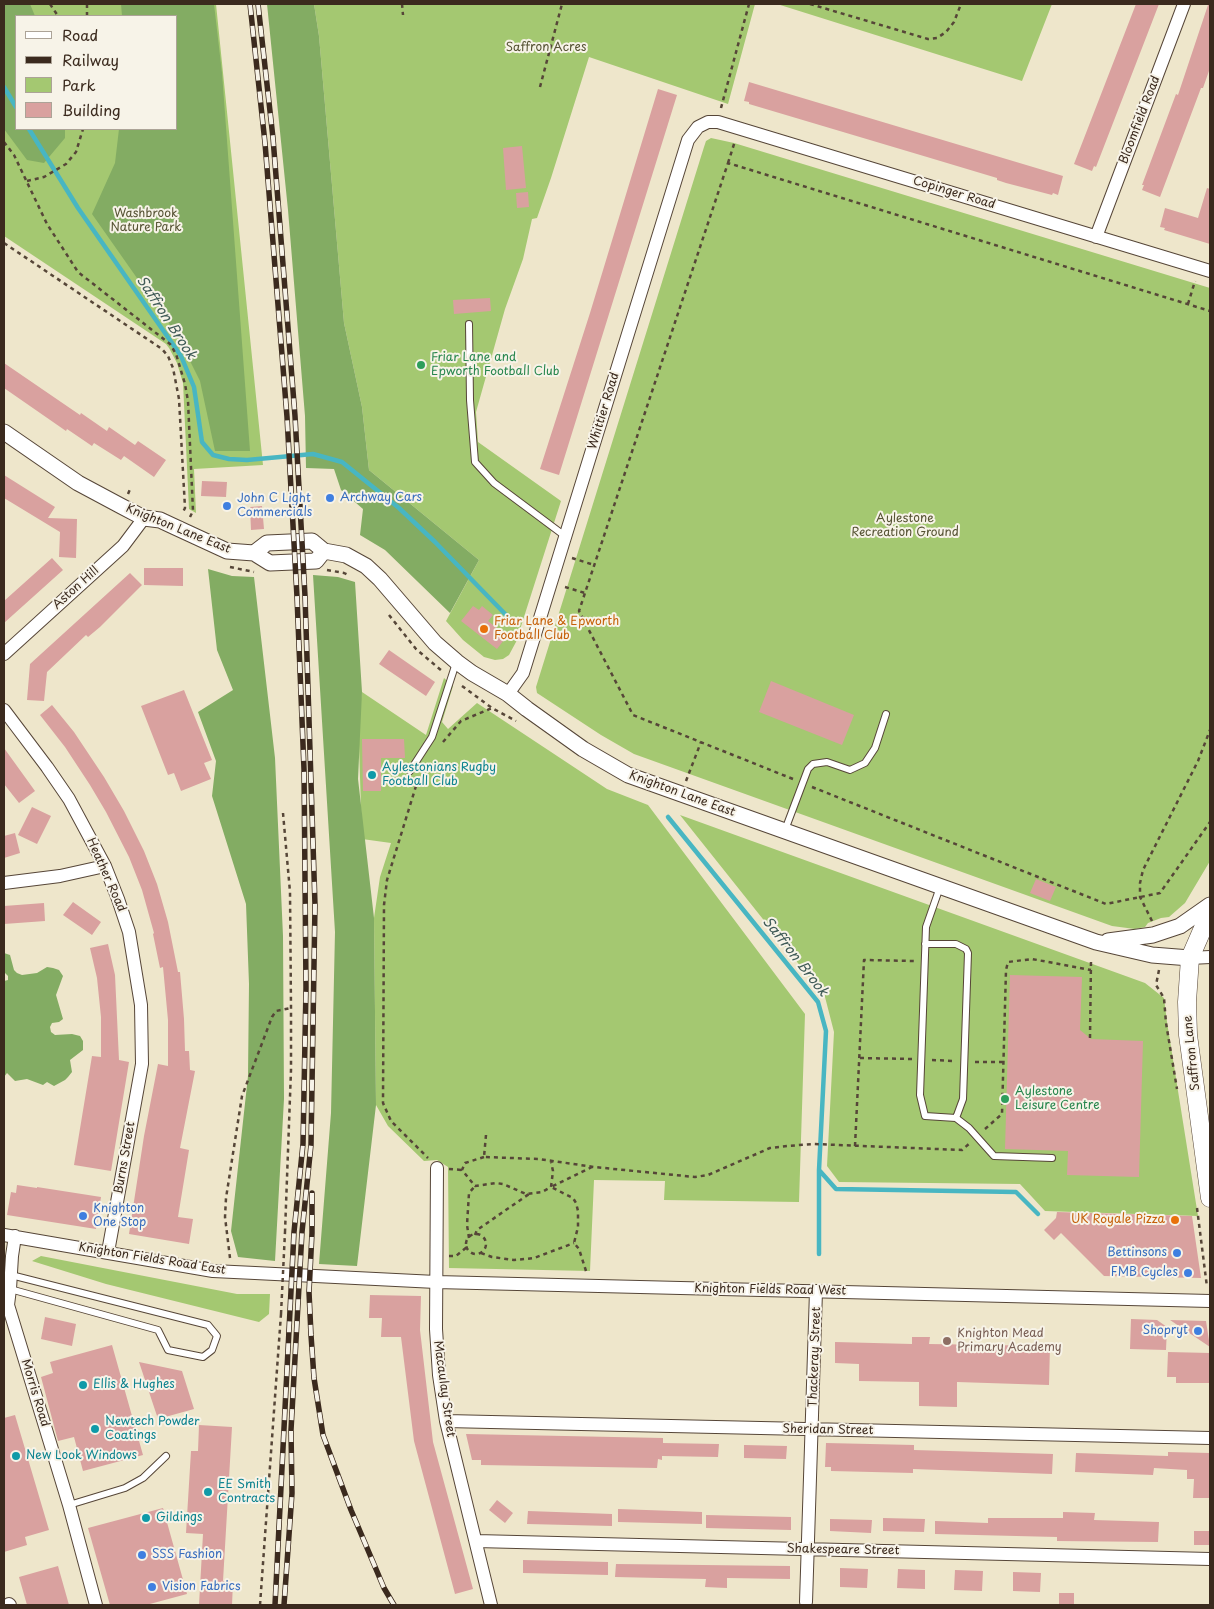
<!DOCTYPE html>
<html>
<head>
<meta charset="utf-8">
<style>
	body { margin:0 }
	#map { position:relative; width:1214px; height:1609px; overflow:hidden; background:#eee6cb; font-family:"Playpen Sans",sans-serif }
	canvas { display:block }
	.frame { position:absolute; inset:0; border:5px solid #3b2a1e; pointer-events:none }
	.legend { position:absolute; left:15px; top:15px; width:162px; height:115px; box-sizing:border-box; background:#f7f3e8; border:1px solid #aca397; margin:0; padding:6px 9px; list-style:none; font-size:15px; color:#3b2a1e }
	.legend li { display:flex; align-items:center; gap:10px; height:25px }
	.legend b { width:25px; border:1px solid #aca397 }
</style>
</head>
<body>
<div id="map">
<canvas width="1214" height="1609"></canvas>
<div class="frame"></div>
<ul class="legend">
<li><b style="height:6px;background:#fff"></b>Road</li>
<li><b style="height:6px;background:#3b2a1e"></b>Railway</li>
<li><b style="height:14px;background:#a4c871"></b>Park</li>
<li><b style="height:14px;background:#d9a19f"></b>Building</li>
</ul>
</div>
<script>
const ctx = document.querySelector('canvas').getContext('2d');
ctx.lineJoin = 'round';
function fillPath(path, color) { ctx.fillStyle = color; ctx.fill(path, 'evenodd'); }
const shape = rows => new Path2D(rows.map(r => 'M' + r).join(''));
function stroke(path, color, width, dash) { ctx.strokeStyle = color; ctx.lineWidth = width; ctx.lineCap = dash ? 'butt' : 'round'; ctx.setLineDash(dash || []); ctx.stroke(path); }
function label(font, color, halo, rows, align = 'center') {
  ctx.font = font + ' "Playpen Sans",sans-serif'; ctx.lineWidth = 4; ctx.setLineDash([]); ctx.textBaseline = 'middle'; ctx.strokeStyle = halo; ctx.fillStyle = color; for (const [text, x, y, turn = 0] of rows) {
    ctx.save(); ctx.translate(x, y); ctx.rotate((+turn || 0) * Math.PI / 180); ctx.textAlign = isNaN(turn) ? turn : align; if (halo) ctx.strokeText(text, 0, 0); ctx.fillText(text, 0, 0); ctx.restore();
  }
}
fillPath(shape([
	[4,4,216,4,263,465,194,469,196,513,189,509,183,383,177,363,169,348,166,344,4,236],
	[16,16,176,16,176,129,16,129],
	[314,4,755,4,728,104,589,57,551,178,537,218,532,219,523,259,505,309,476,412,478,442,561,501,516,642,509,655,503,659,495,660,484,657,463,640,446,621,479,560,369,470,362,407,344,323,319,36],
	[777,4,1052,4,1022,81],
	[711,138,734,143,1210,288,1210,861,1185,903,1169,917,1161,918,1148,923,1145,927,1135,929,1112,926,634,754,601,735,537,693,536,687,704,147,706,141],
	[444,678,453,686,442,722,448,729,477,703,607,789,648,805,805,1014,799,1202,664,1200,665,1181,594,1180,590,1271,449,1268,448,1167,437,1160,424,1161,388,1126,376,1105,374,918,380,877,391,843,362,839,358,715,362,692,426,735],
	[680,815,1145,983,1164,998,1167,1022,1198,1216,1045,1211,1020,1184,839,1182,827,1166,834,1032,825,997],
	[41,1256,237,1294,270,1294,269,1314,259,1322,106,1284,32,1261]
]), '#a4c871');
fillPath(shape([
	[4,4,30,4,35,16,16,16,16,129,65,129,65,138,44,163,27,160,4,129],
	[121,4,214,4,222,73,250,451,215,451,200,381,177,335,92,214,115,163,119,129,176,129,176,16,122,16],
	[267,4,314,4,319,36,344,323,362,407,369,470,479,560,450,613,385,550,360,535,363,509,341,490,334,469,306,468,305,416,288,210],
	[208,569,232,576,254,577,275,758,283,936,284,1099,275,1261,238,1257,231,1231,248,1076,249,984,246,904,212,796,216,761,198,712,233,690,217,650],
	[313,575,338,577,355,582,362,692,358,779,374,918,376,1105,357,1266,319,1264,331,1113,335,932],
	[4,953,10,955,14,970,17,973,22,975,37,973,47,967,53,968,59,970,63,976,56,995,63,1019,59,1022,52,1023,50,1027,51,1032,55,1035,72,1034,80,1036,83,1041,83,1050,70,1060,72,1072,68,1077,65,1080,54,1086,47,1082,43,1085,27,1079,15,1081,7,1073,4,1077,4,981,8,980,8,976,4,972]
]), '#83ac63');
stroke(shape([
	[4,87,16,107],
	[29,129,78,208,181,356,194,387,202,442,213,455,229,459,247,460,313,454,342,462,399,508,435,542,508,617],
	[668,817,818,1002,826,1031,819,1170,836,1189,1016,1192,1038,1214],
	[819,1254,819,1170]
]), '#48b6c2', 4.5);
fillPath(shape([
	[1136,4,1159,4,1096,167,1094,166,1092,171,1074,164],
	[1208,5,1210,5,1210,68,1203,88,1201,88,1160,197,1142,190,1144,185,1142,185,1176,94,1178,95],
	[749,82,1063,176,1058,195,1053,193,1052,195,1006,183,997,180,997,178,927,157,749,104,749,102,744,101],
	[658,89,677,95,559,475,540,469,590,313],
	[522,146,526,188,506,190,503,148],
	[1207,188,1210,189,1210,244,1164,230,1165,228,1160,227,1165,208,1198,218],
	[528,192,529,207,517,208,516,193],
	[490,298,491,311,454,314,453,300],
	[4,363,80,415,81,413,107,431,109,427,135,445,138,441,166,460,154,477,124,456,121,460,94,443,92,446,67,429,66,431,4,388],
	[4,475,55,507,48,518,77,519,76,558,59,557,60,532,4,498],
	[202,481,227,482,226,497,201,496],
	[262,506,264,529,251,530,250,507],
	[52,558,63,570,4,623,4,601],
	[144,568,183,568,183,586,144,585],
	[130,573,142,585,100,627,88,637,86,635,47,672,44,701,27,700,30,664],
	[473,606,479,610,482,606,493,615,488,621,507,636,497,649,461,621],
	[389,650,435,682,426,696,379,664],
	[771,681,854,715,842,745,759,712],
	[184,690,212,760,204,763,211,779,181,791,174,773,168,775,141,706],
	[52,705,74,732,104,777,124,811,144,851,157,884,168,922,178,972,180,972,184,1019,185,1051,189,1051,190,1070,195,1071,180,1148,189,1150,178,1217,193,1219,189,1244,129,1234,144,1136,158,1064,168,1066,168,1020,163,967,160,968,153,934,154,933,142,890,129,857,106,812,90,785,65,747,40,715],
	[362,739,404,739,405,758,381,758,381,791,363,791],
	[4,748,35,791,19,803,4,784],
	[32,807,51,816,37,844,18,835],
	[15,833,20,853,4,858,4,836],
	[1036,879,1056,887,1050,901,1030,893],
	[73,902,101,922,92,935,63,915],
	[44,903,45,921,4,924,4,906],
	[108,944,115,975,119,1060,129,1062,111,1171,74,1165,92,1056,101,1057,101,1017,97,978,90,948],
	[1010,975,1082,977,1080,1030,1091,1039,1143,1041,1139,1177,1067,1175,1068,1151,1005,1149],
	[17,1185,37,1188,37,1187,101,1197,96,1229,7,1215,11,1192,16,1193],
	[1057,1212,1192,1216,1201,1278,1104,1276,1061,1233,1054,1240,1044,1230,1056,1218],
	[370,1295,421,1296,420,1330,433,1442,473,1589,455,1594,414,1441,401,1337,381,1337,382,1318,369,1318],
	[45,1317,76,1324,72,1346,41,1339],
	[1131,1319,1157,1320,1167,1327,1166,1350,1130,1349],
	[1170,1320,1206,1321,1210,1347],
	[912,1337,930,1337,929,1344,1050,1346,1049,1385,957,1382,957,1407,919,1406,919,1382,859,1381,859,1364,835,1363,835,1342,912,1344],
	[112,1345,143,1455,83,1471,74,1437,58,1441,41,1377,53,1373,50,1362],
	[1168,1352,1210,1353,1210,1383,1176,1383,1176,1377,1167,1377],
	[139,1362,182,1371,194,1409,158,1419],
	[15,1415,49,1530,25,1537,27,1545,4,1552,4,1418],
	[199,1425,232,1427,223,1581,233,1582,232,1605,199,1605,203,1534,186,1533,191,1451,198,1451],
	[466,1434,663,1438,663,1443,719,1444,718,1457,662,1456,662,1460,658,1459,657,1468,481,1465,481,1460,472,1460],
	[826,1443,914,1445,914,1450,1053,1454,1052,1474,913,1469,913,1473,831,1471,831,1467,825,1467],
	[744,1445,787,1446,786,1459,744,1458],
	[1168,1452,1210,1453,1210,1498,1193,1498,1194,1479,1187,1479,1187,1470,1154,1468,1153,1475,1075,1472,1076,1453,1168,1456],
	[497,1500,513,1513,505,1523,489,1510],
	[163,1508,187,1594,146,1605,110,1605,88,1528],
	[618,1509,702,1512,702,1524,618,1522],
	[528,1511,612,1514,612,1526,527,1524],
	[1063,1512,1095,1513,1094,1520,1159,1522,1158,1542,1057,1541,1057,1537,935,1534,935,1521,988,1523,988,1518,1063,1518],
	[706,1515,791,1517,791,1530,706,1528],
	[883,1518,925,1519,924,1532,883,1531],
	[830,1519,872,1520,871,1533,830,1531],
	[1194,1531,1210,1531,1210,1545,1194,1545],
	[523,1560,608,1562,608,1575,523,1573],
	[616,1564,790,1566,790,1579,727,1578,727,1588,705,1587,706,1579,615,1577],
	[58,1566,69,1605,27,1605,19,1577],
	[840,1568,868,1569,867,1588,840,1587],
	[898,1569,925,1570,925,1589,897,1588],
	[955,1570,983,1571,982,1591,954,1590],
	[1013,1572,1041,1573,1040,1592,1013,1591],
	[1059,1593,1074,1593,1074,1605,1059,1605]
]), '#d9a19f');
const service = shape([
	[469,324,470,400,475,462,494,483,565,536],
	[410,771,432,737,456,663],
	[785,830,808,769,813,764,827,762,850,770,865,763,875,748,886,714],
	[925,944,956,944,966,949,968,953,963,1099,956,1118,925,1116,920,1095,926,927,940,887],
	[956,1118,969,1128,994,1156,1052,1158],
	[10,1289,158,1330,168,1350,203,1357,212,1350,217,1336,208,1325,11,1275],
	[69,1505,125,1488,143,1478,166,1456]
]);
const minor = shape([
	[1096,237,1184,4],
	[4,654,123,546,144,518],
	[508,694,523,673,688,140,698,127,708,122,718,122,1210,271],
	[4,710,47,767,69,799,105,866,118,899,129,932,141,1005,142,1064,108,1252],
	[4,883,60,876,105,866],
	[1190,958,1210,957],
	[437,1168,436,1329,439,1375,446,1421,491,1605],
	[4,1235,213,1271,255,1273,436,1282,1210,1301],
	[15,1236,12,1256,10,1289,8,1305,69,1505,96,1605],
	[446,1421,1210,1438],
	[476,1541,1210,1559],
	[806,1602,816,1291],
	[9,1604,10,1605]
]);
const tertiary = shape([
	[4,432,78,483,121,506,144,518,160,520,175,527,227,551,254,553,270,563,316,561,324,551],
	[254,553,267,543,312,541,324,551,346,555,366,566,380,579,435,643,457,662,472,673,508,694,527,709,583,749,628,775,1096,942,1152,955,1190,958],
	[1108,941,1153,935,1180,926,1210,905]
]);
const secondary = shape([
	[1210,912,1190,958,1187,1002,1188,1035,1210,1198]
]);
stroke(service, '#564638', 8);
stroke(minor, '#564638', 14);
stroke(tertiary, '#564638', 17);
stroke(secondary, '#564638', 19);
stroke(shape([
	[50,4,58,16],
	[87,4,87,16],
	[402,4,403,15],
	[810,4,928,39,937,38,946,32,954,22,961,4],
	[540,87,562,4],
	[721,108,749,4],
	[4,142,14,155,47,224,78,272,170,344,176,354,185,384,188,401,193,511,190,517],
	[728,163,735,141],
	[27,181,44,177,66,164,76,152,83,129],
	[4,243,162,349,168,356,173,368,179,399,185,508,182,514],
	[1188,304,1195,281],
	[128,494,131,487],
	[572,558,594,565],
	[230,567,254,572],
	[327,570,344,573,350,576],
	[565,587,585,593],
	[389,615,416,649,442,671],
	[462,686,492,708,516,721],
	[443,742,461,721,492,708],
	[424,772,416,786,387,880,384,905,383,1103,391,1121,428,1158],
	[793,779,633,715,579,611,728,163,1210,311],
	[686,781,701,742],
	[812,787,1106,904,1160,893,1210,822],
	[283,813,290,892,291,1008,291,1070,285,1232],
	[1152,921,1140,897,1140,883,1143,870,1198,761,1210,730],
	[1159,970,1156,985,1164,998,1166,1023,1177,1089],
	[1090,1038,1091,960],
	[860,1058,912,1059],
	[932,1060,954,1061],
	[975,1062,1003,1062],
	[985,1129,1002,1114,1006,970,1008,962,1032,959,1091,970],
	[486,1135,484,1157,539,1159,594,1167,695,1177,708,1175,770,1148,787,1146,814,1144,962,1150,970,1143],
	[855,1146,864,960,914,961],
	[484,1157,465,1163,462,1170,475,1186,496,1183,503,1184,526,1194,542,1192,551,1187,553,1171,551,1162],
	[449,1169,462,1170],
	[1197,1208,1207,1287],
	'466 1244a10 10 0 1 1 20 0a10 10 0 1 1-20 0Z',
	[475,1235,477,1230,529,1194],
	[469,1238,467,1225,469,1193,475,1186],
	[481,1253,492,1257,514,1260,525,1259,534,1258,574,1243],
	[449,1256,456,1256,467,1247],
	[230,1258,225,1217,226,1198,242,1096,272,1017,276,1011,291,1008],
	[586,1271,579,1249,574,1243,578,1227,578,1211,576,1203,573,1198,551,1187,592,1167],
	[260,1605,281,1314]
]), '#564638', 2.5, [4, 4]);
stroke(service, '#fff', 6);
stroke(minor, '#fff', 12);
stroke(tertiary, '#fff', 15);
stroke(secondary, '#fff', 18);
const rail = shape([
	[250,4,265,143,287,417,297,597,304,769,306,988,303,1144,294,1232,275,1605],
	[258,4,273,138,295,416,305,596,315,905,311,1145,302,1232,291,1430,292,1493,284,1605],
	[312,1193,312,1233,309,1292,311,1335,314,1378,323,1435,351,1510,384,1588,394,1605]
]);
stroke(rail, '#3b2a1e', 5.5);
stroke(rail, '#f7f3e8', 4, [11]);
stroke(shape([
	[281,1314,285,1232]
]), '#564638', 2.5, [4, 4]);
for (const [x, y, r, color] of [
	[421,365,5,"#2e9e5b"],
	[330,498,5,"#3f7fe0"],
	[227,506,5,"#3f7fe0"],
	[484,629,5,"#e8710a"],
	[372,775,5,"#0f9aa8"],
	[1005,1099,5,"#2e9e5b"],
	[83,1216,5,"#3f7fe0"],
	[1175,1220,5,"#e8710a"],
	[1177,1253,5,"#3f7fe0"],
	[1188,1273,5,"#3f7fe0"],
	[1198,1331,5,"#3f7fe0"],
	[947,1341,5,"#8d6e63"],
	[83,1385,5,"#0f9aa8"],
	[95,1429,5,"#0f9aa8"],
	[16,1456,5,"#0f9aa8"],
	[208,1492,5,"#0f9aa8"],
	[146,1518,5,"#0f9aa8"],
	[142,1555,5,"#3f7fe0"],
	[152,1587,5,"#3f7fe0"]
]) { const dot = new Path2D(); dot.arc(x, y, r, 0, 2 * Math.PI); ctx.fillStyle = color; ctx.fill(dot); stroke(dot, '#f7f3e8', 2); }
label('12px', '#555233', '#f7f3e8', [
	["Saffron Acres",546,48],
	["Washbrook",146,214],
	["Nature Park",146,228],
	["Aylestone",905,519],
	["Recreation Ground",905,533]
]);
label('12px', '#3b2a1e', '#f7f3e8', [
	["Bloomfield Road",1140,120,-69],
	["Copinger Road",954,193,17],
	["Whittier Road",604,411,-73],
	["Knighton Lane East",178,529,22],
	["Aston Hill",76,588,-42],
	["Knighton Lane East",682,794,20],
	["Heather Road",106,875,66],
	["Saffron Lane",1192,1053,-96],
	["Burns Street",125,1158,-80],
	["Knighton Fields Road East",152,1259,9],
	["Knighton Fields Road West",770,1290,1],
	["Thackeray Street",815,1357,-88],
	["Macaulay Street",444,1389,82],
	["Morris Road",35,1393,73],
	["Sheridan Street",828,1430,1],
	["Shakespeare Street",843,1550,1]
]);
label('12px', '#27864d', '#f7f3e8', [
	["Friar Lane and",431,358],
	["Epworth Football Club",431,372],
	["Aylestone",1015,1092],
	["Leisure Centre",1015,1106]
], 'left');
label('12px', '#366cbe', '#f7f3e8', [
	["Archway Cars",340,498],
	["John C Light",237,499],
	["Commercials",237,513],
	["Knighton",93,1209],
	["One Stop",93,1223],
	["Bettinsons",1167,1253,"right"],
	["FMB Cycles",1178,1273,"right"],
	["Shopryt",1188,1331,"right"],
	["SSS Fashion",152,1555],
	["Vision Fabrics",162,1587]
], 'left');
label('12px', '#c56008', '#f7f3e8', [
	["Friar Lane & Epworth",494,622],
	["Football Club",494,636],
	["UK Royale Pizza",1165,1220,"right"]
], 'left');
label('12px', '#0d838f', '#f7f3e8', [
	["Aylestonians Rugby",382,768],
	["Football Club",382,782],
	["Ellis & Hughes",93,1385],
	["Newtech Powder",105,1422],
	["Coatings",105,1436],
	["New Look Windows",26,1456],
	["EE Smith",218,1485],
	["Contracts",218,1499],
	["Gildings",156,1518]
], 'left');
label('12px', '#785e54', '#f7f3e8', [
	["Knighton Mead",957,1334],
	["Primary Academy",957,1348]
], 'left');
label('italic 14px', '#405b57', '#f7f3e8', [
	["Saffron Brook",166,318,57],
	["Saffron Brook",795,957,52]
]);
</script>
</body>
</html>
